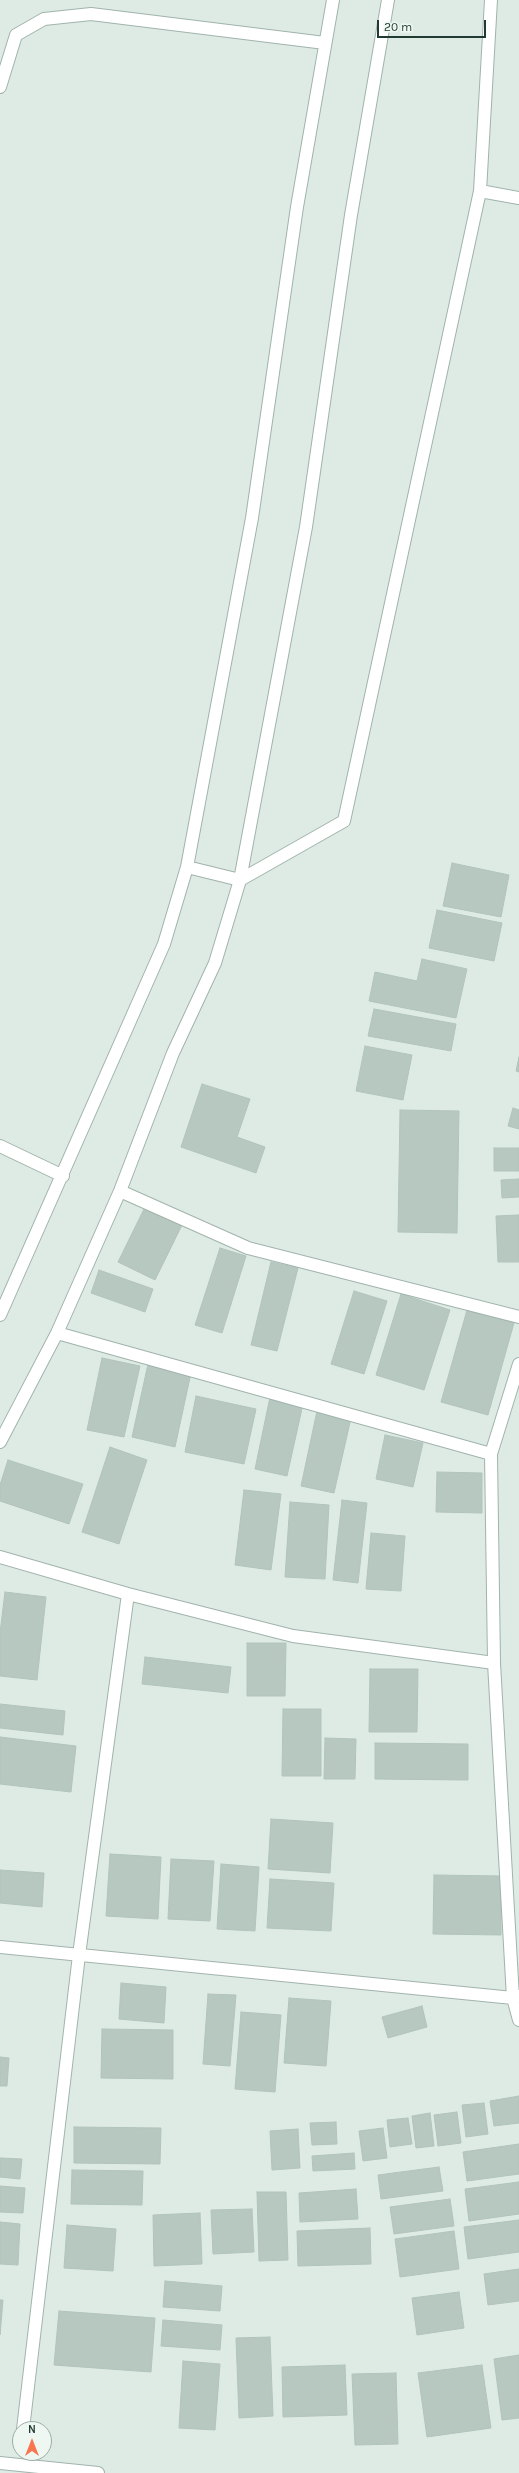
<!DOCTYPE html>
<html>
<head>
<meta charset="utf-8">
<style>
	body { margin:0 }
	#map { position:relative; width:519px; height:2473px; overflow:hidden; background:#deebe5; font-family:Karla,sans-serif }
	canvas { display:block }
	.north { position:absolute; left:12px; top:2421px; width:40px; height:40px; box-sizing:border-box; background:#eff7f3; border:1px solid #9caca6; border-radius:50%; rotate:0deg; font-size:11px; font-weight:700; line-height:16px; text-align:center; color:#1f3b33 }
	.north::after { content:''; display:block; margin:auto; width:14px; height:18px; background:#f8754f; clip-path:polygon(50% 0,100% 100%,50% 72%,0 100%) }
	.scale { position:absolute; left:377px; top:20px; width:109px; height:18px; box-sizing:border-box; border:2px solid #1f3b33; border-top:0; padding-left:5px; font-size:12px; line-height:14px; white-space:nowrap; color:#1f3b33; -webkit-text-stroke:3px #eff7f3; paint-order:stroke }
</style>
</head>
<body>
<div id="map">
<canvas width="519" height="2473"></canvas>
<div class="north">N</div>
<div class="scale">20 m</div>
</div>
<script>
const ctx = document.querySelector('canvas').getContext('2d');
ctx.lineJoin = 'round';
function fillPath(path, color) { ctx.fillStyle = color; ctx.fill(path, 'evenodd'); }
const shape = rows => new Path2D(rows.map(r => 'M' + r).join(''));
function stroke(path, color, width, dash) { ctx.strokeStyle = color; ctx.lineWidth = width; ctx.lineCap = dash ? 'butt' : 'round'; ctx.setLineDash(dash || []); ctx.stroke(path); }
const building = shape([
	[452,863,509,875,501,917,443,906,452,863],
	[437,910,502,923,494,961,429,948,437,910],
	[422,959,467,969,456,1018,369,1001,375,972,417,981,422,959],
	[374,1009,456,1024,451,1051,368,1036,374,1009],
	[365,1046,412,1055,403,1100,356,1091,365,1046],
	[519,1057,519,1072,516,1071,519,1057],
	[202,1084,250,1099,237,1137,265,1147,256,1173,181,1147,202,1084],
	[513,1108,519,1110,519,1129,508,1126,513,1108],
	[400,1110,459,1111,457,1233,398,1232,400,1110],
	[494,1148,519,1148,519,1171,494,1171,494,1148],
	[519,1179,519,1197,502,1198,501,1180,519,1179],
	[145,1207,182,1225,155,1280,118,1262,145,1207],
	[519,1215,519,1262,498,1262,496,1216,519,1215],
	[220,1248,246,1256,222,1333,195,1325,220,1248],
	[271,1262,298,1268,277,1351,251,1345,271,1262],
	[99,1270,153,1289,145,1312,91,1293,99,1270],
	[354,1291,387,1301,364,1374,331,1364,354,1291],
	[401,1294,450,1310,424,1390,376,1375,401,1294],
	[467,1310,514,1323,488,1415,441,1402,467,1310],
	[102,1358,140,1366,124,1437,87,1430,102,1358],
	[148,1364,191,1373,175,1447,132,1437,148,1364],
	[196,1396,256,1409,244,1464,185,1452,196,1396],
	[270,1397,303,1404,287,1476,255,1469,270,1397],
	[317,1411,351,1418,334,1493,301,1486,317,1411],
	[385,1435,423,1443,413,1487,376,1479,385,1435],
	[110,1447,147,1460,119,1544,82,1532,110,1447],
	[8,1460,83,1484,69,1524,0,1501,0,1485,8,1460],
	[437,1472,482,1473,482,1513,436,1512,437,1472],
	[244,1490,281,1494,271,1570,235,1565,244,1490],
	[342,1500,367,1503,358,1583,333,1580,342,1500],
	[290,1502,329,1505,325,1579,285,1577,290,1502],
	[371,1533,405,1536,401,1591,366,1589,371,1533],
	[5,1592,46,1597,37,1680,0,1676,0,1633,5,1592],
	[247,1643,286,1643,285,1696,247,1696,247,1643],
	[145,1657,231,1667,228,1693,142,1684,145,1657],
	[370,1669,418,1669,417,1732,369,1732,370,1669],
	[0,1704,65,1711,63,1735,0,1728,0,1704],
	[283,1709,321,1709,321,1776,282,1776,283,1709],
	[0,1737,76,1746,71,1792,0,1784,0,1737],
	[325,1738,356,1739,355,1779,324,1779,325,1738],
	[375,1743,468,1744,468,1780,375,1779,375,1743],
	[271,1819,333,1823,330,1873,268,1869,271,1819],
	[110,1854,161,1857,158,1919,106,1916,110,1854],
	[171,1859,214,1861,210,1921,168,1919,171,1859],
	[221,1864,259,1867,255,1931,217,1929,221,1864],
	[0,1870,44,1873,42,1907,0,1903,0,1870],
	[434,1875,501,1876,501,1935,433,1934,434,1875],
	[270,1879,334,1883,331,1931,267,1928,270,1879],
	[121,1983,166,1987,164,2023,119,2019,121,1983],
	[208,1994,236,1995,230,2066,203,2064,208,1994],
	[289,1998,331,2001,326,2066,284,2063,289,1998],
	[422,2006,427,2027,388,2038,382,2017,422,2006],
	[241,2012,281,2015,275,2092,235,2089,241,2012],
	[102,2029,173,2030,173,2079,101,2078,102,2029],
	[0,2057,9,2058,7,2086,0,2086,0,2057],
	[519,2096,519,2123,494,2126,490,2101,519,2096],
	[484,2103,488,2134,466,2137,462,2105,484,2103],
	[457,2112,461,2143,438,2146,434,2115,457,2112],
	[430,2113,434,2146,416,2148,412,2116,430,2113],
	[408,2118,412,2144,390,2147,387,2120,408,2118],
	[336,2122,337,2144,312,2145,310,2123,336,2122],
	[74,2127,161,2128,160,2164,74,2163,74,2127],
	[383,2128,387,2158,363,2161,359,2131,383,2128],
	[298,2129,300,2168,272,2170,270,2131,298,2129],
	[519,2144,519,2174,467,2181,463,2152,519,2144],
	[354,2153,355,2169,313,2171,312,2156,354,2153],
	[0,2158,22,2159,20,2179,0,2177,0,2158],
	[439,2167,443,2191,381,2199,378,2175,439,2167],
	[72,2170,143,2171,142,2205,71,2204,72,2170],
	[519,2182,519,2214,469,2221,465,2189,519,2182],
	[0,2186,25,2188,23,2213,0,2212,0,2186],
	[356,2189,358,2219,300,2222,299,2193,356,2189],
	[257,2192,286,2192,288,2260,259,2261,257,2192],
	[450,2199,454,2226,394,2234,390,2207,450,2199],
	[252,2209,254,2252,213,2254,211,2210,252,2209],
	[200,2213,202,2264,154,2266,153,2215,200,2213],
	[519,2220,519,2252,468,2259,464,2227,519,2220],
	[0,2222,20,2224,18,2265,0,2264,0,2222],
	[67,2225,116,2229,113,2271,64,2268,67,2225],
	[370,2228,371,2264,298,2266,297,2231,370,2228],
	[454,2231,459,2269,400,2277,395,2239,454,2231],
	[519,2269,519,2301,488,2305,484,2274,519,2269],
	[165,2281,222,2286,220,2311,163,2307,165,2281],
	[459,2292,464,2328,417,2335,412,2298,459,2292],
	[0,2300,3,2300,0,2335,0,2300],
	[59,2311,155,2318,151,2372,54,2365,59,2311],
	[163,2320,222,2325,220,2350,161,2346,163,2320],
	[270,2337,273,2416,239,2418,236,2338,270,2337],
	[519,2355,519,2418,502,2420,494,2359,519,2355],
	[183,2361,220,2364,215,2430,179,2428,183,2361],
	[345,2365,347,2415,283,2417,282,2367,345,2365],
	[482,2365,491,2428,427,2437,418,2373,482,2365],
	[396,2373,398,2444,355,2445,352,2374,396,2373]
]);
fillPath(building, '#b7c8c1');
stroke(building, '#b1c4bc', 1);
const minor = shape([
	[0,87,16,35,44,19,91,14,325,43],
	[480,191,519,198],
	[187,867,240,880,344,821,480,191,491,0],
	[0,1146,63,1176],
	[120,1191,248,1248,519,1317],
	[0,1315,164,944,187,867,252,518,297,207,333,0],
	[57,1333,491,1454],
	[0,1442,57,1333,120,1191,173,1053,215,963,240,880,306,527,351,215,388,0],
	[0,1557,128,1594,293,1636,494,1663,513,1998,0,1947],
	[494,1663,491,1454,519,1364],
	[519,1996,513,1998,519,2020],
	[23,2429,79,1955,128,1594],
	[0,2463,98,2473]
]);
stroke(minor, '#a1b3ac', 14);
stroke(minor, '#fff', 12);
</script>
</body>
</html>
